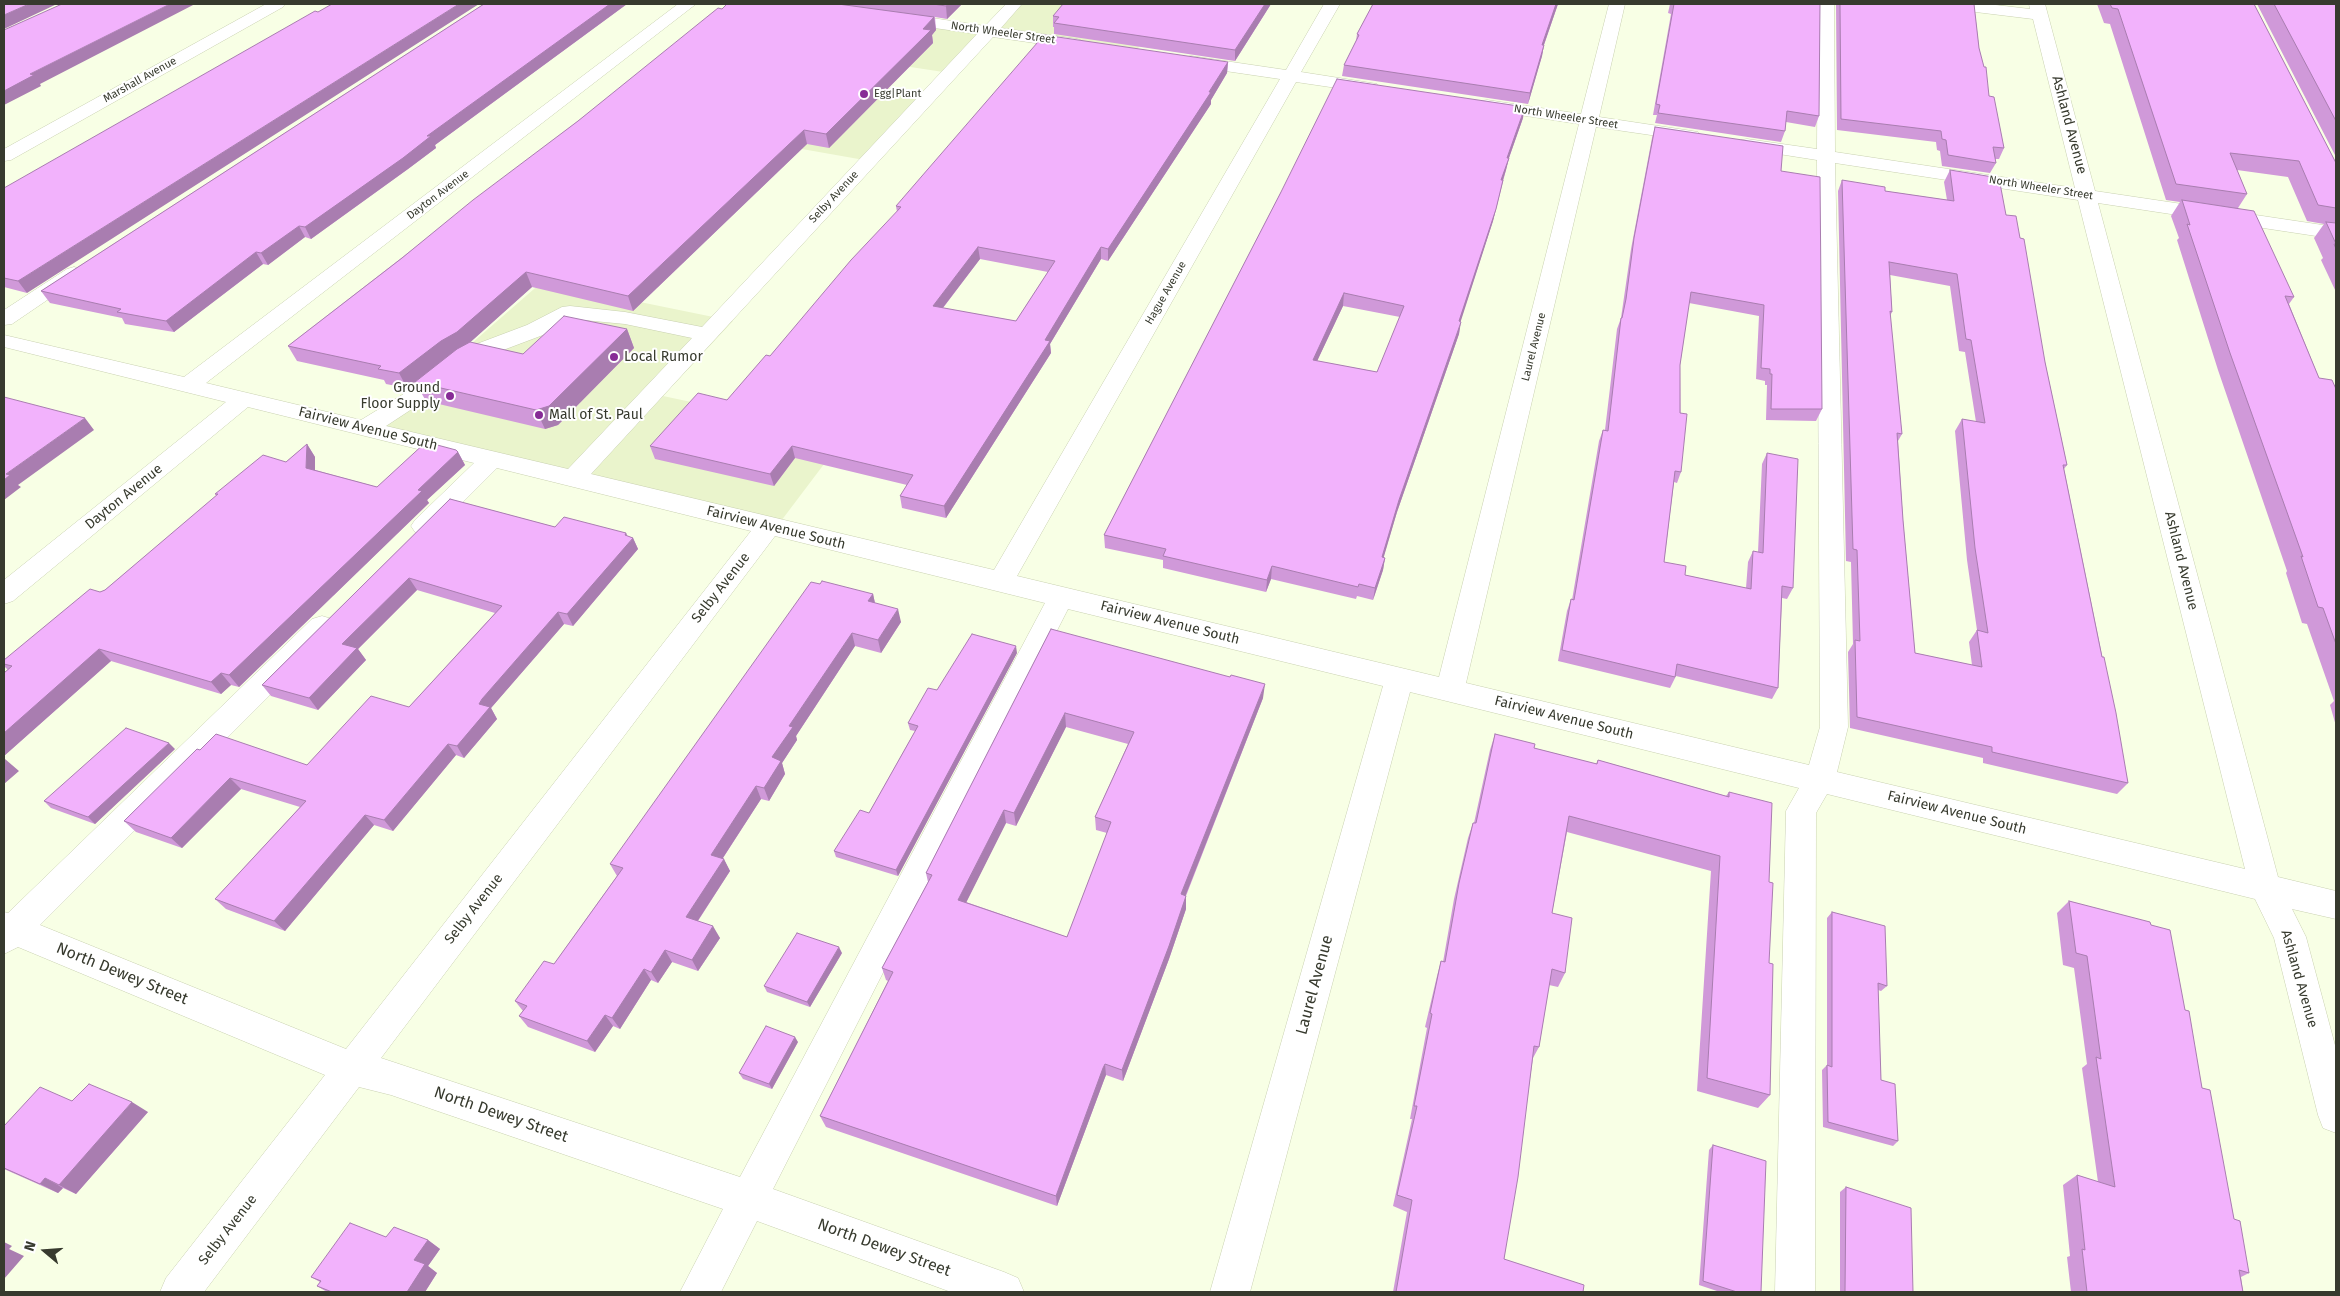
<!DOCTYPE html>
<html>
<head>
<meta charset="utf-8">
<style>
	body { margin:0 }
	#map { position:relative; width:2340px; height:1296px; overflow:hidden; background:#f8ffe5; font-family:"Fira Sans",sans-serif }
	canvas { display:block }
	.frame { position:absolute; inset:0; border:5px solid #373a2e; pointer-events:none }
	.north { position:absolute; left:20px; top:1226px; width:50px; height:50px; -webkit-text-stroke:4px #fff; paint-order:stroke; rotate:288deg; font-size:14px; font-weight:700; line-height:20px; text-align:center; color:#373a2e }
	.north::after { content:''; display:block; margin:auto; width:18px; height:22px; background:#373a2e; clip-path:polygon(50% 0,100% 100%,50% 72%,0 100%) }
</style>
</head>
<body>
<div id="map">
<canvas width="2340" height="1296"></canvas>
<div class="frame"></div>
<div class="north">N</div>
</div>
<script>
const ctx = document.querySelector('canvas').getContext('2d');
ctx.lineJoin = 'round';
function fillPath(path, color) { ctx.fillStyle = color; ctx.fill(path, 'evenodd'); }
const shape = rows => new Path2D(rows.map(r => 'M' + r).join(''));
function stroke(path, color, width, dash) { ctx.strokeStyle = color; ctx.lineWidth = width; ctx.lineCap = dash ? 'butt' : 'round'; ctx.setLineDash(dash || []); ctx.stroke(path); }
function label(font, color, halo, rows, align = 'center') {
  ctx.font = font + ' "Fira Sans",sans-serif'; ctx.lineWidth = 4; ctx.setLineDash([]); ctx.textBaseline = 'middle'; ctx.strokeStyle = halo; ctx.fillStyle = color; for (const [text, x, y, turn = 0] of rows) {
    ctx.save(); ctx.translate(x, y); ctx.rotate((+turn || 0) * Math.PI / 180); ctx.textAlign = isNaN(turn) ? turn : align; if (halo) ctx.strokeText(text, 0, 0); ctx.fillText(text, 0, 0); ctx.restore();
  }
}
fillPath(shape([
	[787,4,989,33,1016,4,1156,4,1174,6,1133,54,989,33,950,73,851,58],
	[779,71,931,95,870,161,711,133],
	[542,282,733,321,663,396,846,435,775,529,370,432]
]), '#eaf4cc');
const minor = shape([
	[678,4,696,4,206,383,361,420,402,395,450,357,466,348,527,325,562,307,570,306,625,312,702,327,977,34,899,23,893,21,891,18,893,15,899,13,985,26,1006,4,1022,4,1001,28,1077,39,1083,41,1085,44,1083,47,1077,49,993,37,591,474,994,570,1280,79,1191,66,1185,65,1183,61,1185,57,1191,56,1286,70,1324,4,1340,4,1301,72,1371,83,1377,84,1380,88,1377,92,1371,93,1296,82,1017,576,1439,677,1579,124,1487,110,1481,109,1478,105,1481,101,1487,100,1581,114,1609,4,1625,4,1599,117,1692,131,1698,132,1701,136,1698,140,1692,141,1596,127,1466,683,1809,765,1820,727,1817,160,1747,149,1741,148,1738,144,1741,140,1747,139,1817,149,1818,4,1834,4,1835,152,2075,188,2033,19,1951,9,1945,7,1943,4,1987,4,2030,9,2029,4,2045,4,2095,191,2336,227,2336,239,2098,203,2278,877,2336,891,2336,919,2292,909,2306,937,2336,1049,2336,1133,2323,1128,2318,1115,2274,938,2255,899,1827,794,1816,813,1815,1292,1775,1292,1786,811,1799,788,1410,692,1250,1292,1210,1292,1383,686,1068,609,773,1189,1004,1272,1018,1278,1024,1292,951,1292,757,1221,721,1292,680,1292,723,1209,391,1095,359,1087,204,1292,160,1292,166,1278,325,1075,18,947,4,954,4,912,8,913,312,619,322,616,332,619,336,626,332,633,40,925,346,1049,751,531,497,468,433,532,424,535,415,532,411,526,415,520,474,463,248,407,13,601,4,604,4,580,226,402,4,347,4,335,184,377,678,4],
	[1835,163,2078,200,2245,869,1837,772,1848,727,1835,163],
	[573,319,625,324,692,338,568,469,386,426,418,405,466,367,482,358,543,335,573,319],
	[775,536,1045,603,740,1177,381,1058,775,536],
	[74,267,81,269,84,273,81,277,12,324,4,325,4,310,67,269,74,267]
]);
const major = shape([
	[266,4,285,4,283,7,11,160,4,161,4,149,266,4]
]);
stroke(minor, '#c9d1b1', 1);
stroke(major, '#c9d1b1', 1);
fillPath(minor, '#fff');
fillPath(major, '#fff');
fillPath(shape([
	[484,4,627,4,435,145,436,148,408,169,311,239,305,237,268,265,263,264,174,332,125,324,122,318,50,303,41,291],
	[840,4,962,4,947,19,935,17,936,30,932,35,933,43,829,148,807,144,633,311,532,287,469,343,523,354,627,329,634,348,558,425,545,429,426,401,415,382,407,388,386,384,384,380,297,361,288,346,578,121,722,9],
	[1271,4,1235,61,1054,34,1054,27,1053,27,1053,16],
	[1373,4,1558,4,1544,45,1542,56,1528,104,1342,76,1344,65,1356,41,1357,34],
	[1670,4,1820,4,1819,116,1815,127,1786,122,1785,131,1781,142,1655,123,1657,115,1653,115,1671,14,1668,13],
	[1836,4,1974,4,1979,48,1989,96,2004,148,1999,159,1995,159,1996,163,1990,173,1942,166,1940,151,1937,150,1936,142,1837,130],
	[2097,4,2254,4,2336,163,2336,292,2321,260,2323,258,2314,238,2324,224,2307,221,2288,177,2237,170,2247,194,2238,208,2294,297,2289,304,2319,378,2336,389,2336,726,2330,705,2334,701,2307,624,2302,623,2286,573,2287,571,2218,370,2177,240,2179,238,2171,216,2180,202,2166,200,2110,24,2104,23],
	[2257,4,2336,4,2336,157],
	[1228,62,1227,73,1211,100,1211,104,1108,261,1101,259,1050,344,1051,353,946,518,902,508,900,496,907,485,795,458,774,486,655,459,650,446,727,400,770,356,897,212,896,206],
	[980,259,1048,272,1016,321,943,308],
	[1523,118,1509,158,1493,221,1460,322,1459,334,1397,512,1383,558,1385,558,1383,570,1373,600,1357,596,1356,599,1271,579,1266,592,1163,568,1163,560,1105,548,1104,535,1281,192],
	[1343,306,1400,317,1377,372,1317,361],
	[1655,127,1781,171,1822,409,1816,421,1766,420,1767,385,1765,385,1765,381,1756,379,1759,316,1689,303,1680,365,1681,472,1677,483,1674,482,1664,562,1685,575,1746,588,1748,562,1753,551,1758,552,1762,464,1767,453,1793,588,1787,599,1782,598,1778,688,1772,699,1676,676,1670,688,1558,661,1567,611,1571,599,1572,600,1599,441,1603,430,1605,430,1617,329,1621,318,1622,311,1631,249,1652,138],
	[1950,170,2006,215,2045,362,2067,465,2064,469,2128,783,2117,794,1983,763,1983,758,1850,728,1848,652,1853,644,1851,562,1846,561,1838,191,1842,180,1885,191,1947,200,1944,182],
	[1890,275,1950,286,1959,351,1965,352,1976,422,1962,419,1955,431,1967,560,1977,630,1969,642,1972,665,1915,653,1903,520,1898,441,1902,434,1890,316,1892,312],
	[4,188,27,293,4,287],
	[307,444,315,457,315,470,377,487,458,452,465,465,427,500,429,503,239,687,231,685,221,694,111,661,4,756,4,673,8,670,4,666,4,660,100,592,105,590,217,496,215,494,286,462],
	[450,499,555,527,626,533,627,536,633,538,638,549,573,626,564,624,491,708,497,719,464,758,456,755,393,831,374,825,285,931,226,909,215,899,300,807,241,789,182,848,136,832,124,821,200,750,307,765,409,707,495,613,417,590,358,649,366,660,318,710,271,696,262,685],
	[820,584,873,594,875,603,901,622,881,653,855,646,796,736,797,740,782,763,785,774,769,801,761,799,723,858,730,871,698,921,720,938,698,971,672,962,658,983,651,980,620,1029,613,1026,595,1052,528,1027,519,1016,523,1011,515,1001,554,964,617,876,610,864],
	[1051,629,1263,698,1186,896,1186,909,1169,959,1123,1081,1106,1075,1104,1080,1057,1206,826,1127,820,1116,888,981,886,980,882,968,928,882,926,873],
	[1066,727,1128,744,1095,817,1096,830,1107,833,1067,937,966,902,1006,823,1016,826],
	[1017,653,898,876,836,857,834,851,869,813,915,731,910,730,908,723,937,690],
	[1495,734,1534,748,1596,764,1598,760,1726,796,1729,792,1769,882,1769,963,1770,1095,1758,1108,1697,1091,1711,871,1567,832,1552,913,1565,973,1558,987,1549,985,1539,1047,1533,1058,1504,1259,1583,1292,1393,1292,1407,1212,1393,1206,1412,1119,1410,1119,1427,1028,1425,1027,1437,976,1441,961,1443,962,1454,899,1468,838,1473,823,1474,823,1490,750],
	[175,749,95,824,51,808,44,801],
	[2069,901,2151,925,2185,1010,2202,1088,2234,1219,2249,1273,2241,1277,2243,1292,2071,1292,2067,1257,2070,1256,2063,1185,2077,1175,2098,1182,2082,1068,2087,1064,2074,968,2063,965,2057,913],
	[1832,912,1887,986,1881,991,1878,990,1881,1080,1898,1141,1893,1146,1823,1127,1822,1070,1827,1065,1827,918],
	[842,953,810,1007,767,992,764,986],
	[798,1042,772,1089,743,1079,739,1073],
	[148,1112,76,1194,63,1188,58,1193,4,1169,4,1126],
	[1713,1145,1761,1292,1720,1292,1699,1285,1709,1150],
	[1846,1187,1913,1292,1840,1292,1840,1192],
	[386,1237,428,1240,440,1249,428,1266,437,1273,425,1292,327,1292,317,1286,320,1282,311,1277]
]), '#d099d9');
fillPath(shape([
	[29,4,57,4,4,29,4,15],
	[170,4,195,4,40,84,41,86,4,105,4,91,30,74],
	[459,4,479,4,27,293,18,281],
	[610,4,627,4,435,145,436,148,408,169,311,239,305,227,427,136],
	[947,4,962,4,947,19,946,6],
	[1265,4,1271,4,1235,61,1235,50],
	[1556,4,1558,4,1540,56,1542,45],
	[934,17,936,30,932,35,933,43,829,148,826,134],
	[1544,45,1542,56,1528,104,1530,93],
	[1228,62,1227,73,1211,100,1211,104,1108,261,1108,249,1209,92],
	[1525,107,1523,118,1505,169,1507,158],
	[804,130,807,144,633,311,628,296],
	[1509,158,1506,170,1499,192,1501,180],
	[1503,180,1493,221,1457,333,1459,321],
	[299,226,305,237,268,265,261,253],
	[978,247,980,259,935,318,933,306],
	[1101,247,1101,259,1050,344,1051,353,946,518,944,506],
	[256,252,263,264,174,332,166,321],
	[526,272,532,287,465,347,449,356,407,388,399,373],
	[1344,293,1343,306,1312,372,1313,360],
	[1461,322,1459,334,1397,512,1380,570,1382,557,1399,500],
	[627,329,634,348,558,425,545,429,536,410],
	[85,418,94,430,18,485,21,487,4,500,4,480,6,474],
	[307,444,315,457,315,480,306,468],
	[792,446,795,458,774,486,770,474],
	[458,452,465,465,427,500,429,503,239,687,229,675,418,490],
	[626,533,630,542,633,538,638,549,573,626,567,614],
	[1385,558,1383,570,1373,600,1375,588],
	[1272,566,1271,579,1266,592,1267,580],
	[409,578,417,590,358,649,366,660,318,710,309,698,342,644],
	[873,594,876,608,868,601],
	[898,609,901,622,881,653,878,640],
	[558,612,564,624,491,708,497,719,464,758,457,746,482,699],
	[852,633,855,646,796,736,797,740,782,763,785,774,769,801,764,788,772,757,789,726],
	[1016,646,1017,653,898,876,896,870],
	[99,649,111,661,4,756,4,733],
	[221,673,231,685,221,694,211,682],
	[1265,684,1263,698,1181,907,1181,894],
	[1065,713,1066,727,1016,826,1014,813],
	[169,743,175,749,95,824,88,817],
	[448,744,456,755,393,831,384,820],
	[5,759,19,771,4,784,4,760],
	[230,778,241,789,182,848,171,838],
	[756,786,761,799,717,867,711,855],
	[1004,810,1006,823,961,913,958,900],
	[365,815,374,825,285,931,274,921],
	[724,859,730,871,693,928,686,917],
	[1186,896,1186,909,1169,959,1123,1081,1122,1070],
	[713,926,720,938,698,971,692,960],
	[839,947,842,953,810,1007,807,1002],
	[665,950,672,962,658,983,651,972],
	[644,969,651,980,620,1029,612,1018],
	[605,1015,613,1026,595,1052,587,1041],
	[795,1037,798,1042,772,1089,769,1084],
	[1105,1064,1106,1075,1104,1080,1057,1206,1056,1196,1103,1068],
	[132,1102,148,1112,76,1194,59,1185],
	[45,1178,63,1188,58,1193,40,1184],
	[428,1240,440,1249,428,1266,437,1273,425,1292,407,1292,414,1260],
	[4,1242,12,1246,9,1249,24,1256,4,1279]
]), '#a97db0');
const building = shape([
	[4,4,29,4,4,15,4,4],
	[62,4,170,4,30,74,34,75,4,91,4,30,62,4],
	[332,4,459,4,18,281,4,278,4,188,315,11,318,12,332,4],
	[484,4,610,4,427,136,431,136,403,158,305,227,299,226,261,253,256,252,166,321,117,312,121,309,41,291,484,4],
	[727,4,838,4,934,17,923,29,931,30,826,134,804,130,628,296,526,272,457,332,441,341,399,373,378,369,381,366,288,346,402,258,473,200,578,121,718,8,722,9,727,4],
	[933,4,947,4,946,6,933,4],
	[1063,4,1265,4,1235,50,1054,23,1059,17,1053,16,1063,4],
	[1373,4,1556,4,1542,45,1544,45,1530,93,1344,65,1359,35,1357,34,1373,4],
	[1674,4,1820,4,1819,116,1787,111,1785,131,1658,113,1660,105,1656,104,1674,4],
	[1840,4,1974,4,1979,48,1984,67,1986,67,1989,96,1994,97,2004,148,1993,147,1996,163,1948,155,1946,140,1942,139,1941,131,1841,119,1840,4],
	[2110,4,2254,4,2336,163,2336,208,2318,205,2299,161,2230,153,2247,194,2176,184,2118,9,2112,8,2110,4],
	[2274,4,2336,4,2336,121,2274,4],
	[1044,35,1228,62,1209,92,1211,92,1108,249,1101,247,1045,340,1050,341,944,506,900,496,913,475,792,446,770,474,650,446,698,393,727,400,766,355,770,356,851,260,901,207,896,206,1044,35],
	[978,247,1055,261,1016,321,933,306,978,247],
	[1337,79,1525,107,1507,158,1509,158,1501,180,1503,180,1496,209,1459,321,1461,322,1399,500,1382,557,1385,558,1375,588,1359,584,1358,587,1272,566,1267,580,1163,556,1166,549,1104,535,1281,192,1337,79],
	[1344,293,1404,306,1377,372,1313,360,1344,293],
	[1655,127,1783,146,1781,171,1820,177,1822,409,1771,409,1772,374,1770,374,1770,369,1761,368,1764,305,1691,292,1680,365,1680,413,1687,414,1681,472,1675,471,1664,562,1686,566,1685,575,1751,589,1753,551,1763,553,1767,453,1798,459,1793,588,1782,586,1778,688,1677,664,1675,677,1562,650,1571,599,1574,600,1603,430,1608,431,1621,318,1622,318,1626,299,1634,238,1655,127],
	[1950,170,1999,178,2006,215,2016,216,2020,238,2024,239,2045,362,2067,465,2063,465,2102,657,2104,657,2116,713,2128,783,1992,752,1992,747,1857,717,1855,640,1860,641,1857,550,1853,549,1842,180,1885,187,1885,191,1954,201,1950,170],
	[1889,262,1957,274,1966,339,1971,340,1985,423,1962,419,1975,548,1988,633,1977,630,1982,667,1915,653,1903,520,1897,433,1902,434,1890,311,1892,312,1889,262],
	[2182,200,2254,211,2294,297,2285,296,2319,378,2332,380,2336,389,2336,644,2323,608,2318,607,2301,556,2303,557,2230,353,2187,224,2190,225,2182,200],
	[2326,222,2336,223,2336,249,2334,244,2336,244,2326,222],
	[564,316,627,329,549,406,536,410,415,382,457,349,470,342,523,354,564,316],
	[4,397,85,418,6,474,10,475,4,480,4,397],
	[426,442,456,450,458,452,418,490,422,491,229,675,221,673,211,682,99,649,4,733,4,673,12,666,4,664,4,660,90,589,100,592,105,590,218,494,215,494,263,455,286,462,307,444,306,468,377,487,426,442],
	[450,499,555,527,564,517,626,533,625,535,633,538,567,614,558,612,482,699,479,704,490,707,457,746,448,744,384,820,365,815,274,921,215,899,306,801,230,778,171,838,124,821,197,749,200,750,216,734,307,765,371,696,409,707,502,606,409,578,342,644,357,648,309,698,262,685,450,499],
	[822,581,873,594,868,601,898,609,878,640,852,633,789,726,793,727,772,757,781,761,764,788,756,786,711,855,724,859,686,917,713,926,692,960,665,950,651,972,644,969,612,1018,605,1015,587,1041,519,1016,527,1006,515,1001,544,961,554,964,623,868,610,864,811,582,820,584,822,581],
	[1051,629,1230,677,1231,675,1265,684,1181,894,1186,896,1169,946,1122,1070,1105,1064,1103,1068,1056,1196,820,1116,893,972,882,968,932,875,926,873,1051,629],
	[1065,713,1134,732,1095,817,1111,822,1067,937,958,900,1004,810,1014,813,1065,713],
	[972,634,1016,646,896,870,834,851,860,810,869,813,918,726,908,723,928,688,937,690,972,634],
	[126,728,169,743,88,817,44,801,126,728],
	[1495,734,1535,744,1534,748,1597,764,1598,760,1729,797,1729,792,1772,803,1769,882,1773,883,1769,963,1773,964,1770,1095,1707,1078,1720,856,1569,816,1552,913,1572,918,1565,973,1552,969,1539,1047,1534,1046,1518,1177,1504,1259,1584,1285,1583,1292,1396,1292,1412,1200,1397,1195,1417,1106,1414,1106,1432,1014,1430,1013,1441,961,1445,962,1459,883,1473,823,1476,823,1495,734],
	[2069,901,2150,922,2151,925,2170,930,2185,1010,2189,1011,2202,1088,2210,1090,2234,1219,2240,1221,2249,1273,2239,1270,2243,1292,2087,1292,2082,1249,2085,1250,2077,1175,2115,1187,2096,1057,2101,1059,2087,956,2076,953,2069,901],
	[1832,912,1885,926,1887,986,1878,983,1881,1080,1895,1084,1898,1141,1828,1122,1827,1065,1832,1067,1832,912],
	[797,933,839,947,807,1002,764,986,797,933],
	[766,1026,795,1037,769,1084,739,1073,766,1026],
	[89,1084,132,1102,59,1185,45,1178,40,1184,4,1168,4,1126,40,1087,72,1101,89,1084],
	[1713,1145,1766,1161,1761,1292,1737,1292,1703,1281,1713,1145],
	[1846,1187,1911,1208,1913,1292,1845,1292,1846,1187],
	[350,1223,386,1237,394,1227,428,1240,414,1260,425,1264,407,1292,332,1292,317,1286,321,1281,311,1277,350,1223]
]);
fillPath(building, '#f2b2fc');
stroke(building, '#a97db0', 1);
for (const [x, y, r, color] of [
	[864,94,5,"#872b96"],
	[614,357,5,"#872b96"],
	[450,396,5,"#872b96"],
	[539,415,5,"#872b96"]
]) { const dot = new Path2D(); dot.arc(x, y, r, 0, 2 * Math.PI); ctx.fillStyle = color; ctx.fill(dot); stroke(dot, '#fff', 2); }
label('11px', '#373a2e', '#fff', [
	["North Wheeler Street",1003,33,8],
	["Marshall Avenue",140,80,-29],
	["North Wheeler Street",1566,117,9],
	["North Wheeler Street",2041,188,9],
	["Dayton Avenue",438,195,-37],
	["Selby Avenue",834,197,-47],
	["Hague Avenue",1166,293,-60],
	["Laurel Avenue",1534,347,-76]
]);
label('11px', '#373a2e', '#fff', [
	["Egg|Plant",874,94]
], 'left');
label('14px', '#373a2e', '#fff', [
	["Ashland Avenue",2069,125,75],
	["Fairview Avenue South",368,429,14],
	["Dayton Avenue",124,497,-39],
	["Fairview Avenue South",776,528,14],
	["Ashland Avenue",2181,561,76],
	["Selby Avenue",721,588,-52],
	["Fairview Avenue South",1170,623,14],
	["Fairview Avenue South",1564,718,14],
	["Fairview Avenue South",1957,813,14],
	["Selby Avenue",474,909,-52],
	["Ashland Avenue",2299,979,74],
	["Selby Avenue",228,1230,-52]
]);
label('14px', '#373a2e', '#fff', [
	["Local Rumor",624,357],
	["Ground",440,388,"right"],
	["Floor Supply",440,404,"right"],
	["Mall of St. Paul",549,415]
], 'left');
label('16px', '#373a2e', '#fff', [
	["North Dewey Street",122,974,22],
	["Laurel Avenue",1315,985,-75],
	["North Dewey Street",501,1115,19],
	["North Dewey Street",884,1248,20]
]);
</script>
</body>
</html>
